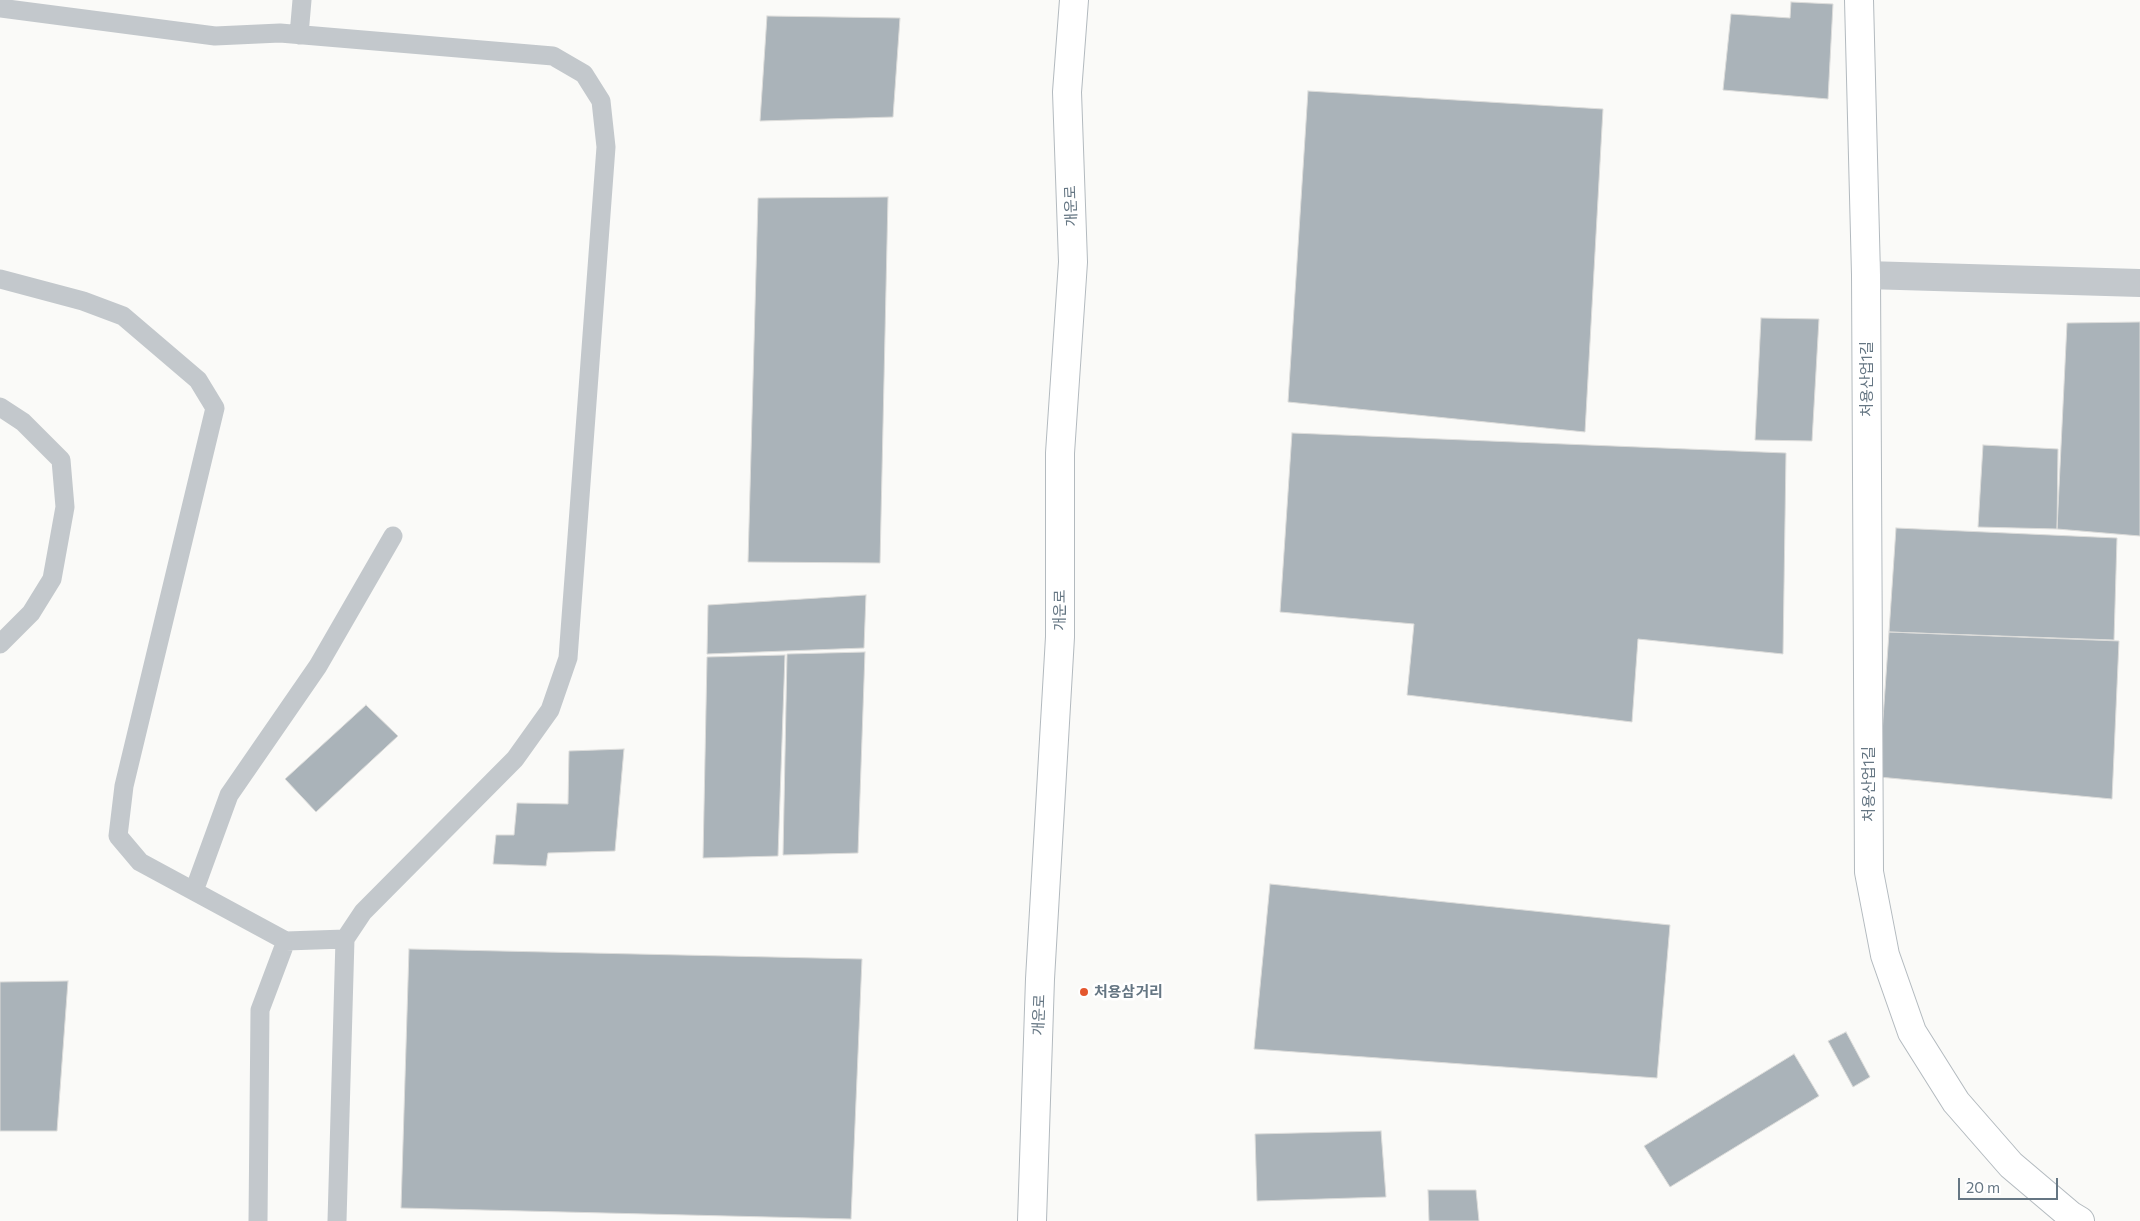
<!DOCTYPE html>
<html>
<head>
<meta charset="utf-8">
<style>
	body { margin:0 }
	#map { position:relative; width:2140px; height:1221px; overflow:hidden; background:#fafaf8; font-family:Commissioner,sans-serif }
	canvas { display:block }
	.scale { position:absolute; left:1958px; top:1178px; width:100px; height:22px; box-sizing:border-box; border:2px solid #657683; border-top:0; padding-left:6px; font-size:15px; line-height:18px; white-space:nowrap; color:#657683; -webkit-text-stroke:4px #fff; paint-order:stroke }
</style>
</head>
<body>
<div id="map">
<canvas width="2140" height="1221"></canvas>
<div class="scale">20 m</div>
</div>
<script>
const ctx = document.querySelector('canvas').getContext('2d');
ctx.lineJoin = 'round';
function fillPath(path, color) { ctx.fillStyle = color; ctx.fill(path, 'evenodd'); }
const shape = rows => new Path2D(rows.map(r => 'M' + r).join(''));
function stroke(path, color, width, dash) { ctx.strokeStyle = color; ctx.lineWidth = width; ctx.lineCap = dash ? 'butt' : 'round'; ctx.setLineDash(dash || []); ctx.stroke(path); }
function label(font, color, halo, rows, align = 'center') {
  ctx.font = font + ' Commissioner,"Noto Sans KR",sans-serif'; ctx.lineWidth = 5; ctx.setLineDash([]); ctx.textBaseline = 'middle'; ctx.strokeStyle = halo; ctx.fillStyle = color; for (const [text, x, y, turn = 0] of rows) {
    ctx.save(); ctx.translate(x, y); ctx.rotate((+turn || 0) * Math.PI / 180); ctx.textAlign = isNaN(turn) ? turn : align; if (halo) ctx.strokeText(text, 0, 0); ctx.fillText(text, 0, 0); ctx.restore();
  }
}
const building = shape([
	[1791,2,1833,4,1828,99,1723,90,1731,14,1790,18,1791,2],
	[767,16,900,18,893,117,760,121,767,16],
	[1308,91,1603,109,1585,432,1288,402,1308,91],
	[888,197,880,563,748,562,758,198,888,197],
	[1761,318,1819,319,1812,441,1755,440,1761,318],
	[2140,322,2140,536,2057,529,2067,323,2140,322],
	[1292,433,1786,453,1783,654,1638,639,1632,722,1407,695,1414,624,1280,612,1292,433],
	[1983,445,2058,449,2057,529,1978,527,1983,445],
	[1896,528,2117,538,2114,640,1889,632,1896,528],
	[866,595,864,648,707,654,708,605,866,595],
	[1889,632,2119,641,2112,799,1879,777,1889,632],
	[865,652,858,853,783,855,787,654,865,652],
	[785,655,778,856,703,858,707,657,785,655],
	[366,705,398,736,316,812,285,779,366,705],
	[624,749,615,851,548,853,546,866,493,864,496,835,514,835,517,803,568,804,569,751,624,749],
	[1270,884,1670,925,1657,1078,1254,1049,1270,884],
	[409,949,862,959,851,1219,401,1208,409,949],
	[68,981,57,1131,0,1131,0,982,68,981],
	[1846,1032,1870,1077,1853,1087,1828,1041,1846,1032],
	[1794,1054,1819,1096,1670,1187,1644,1146,1794,1054],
	[1381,1131,1386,1197,1257,1201,1255,1134,1381,1131],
	[1428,1190,1476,1190,1479,1221,1429,1221,1428,1190]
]);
fillPath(building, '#aab3b9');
stroke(building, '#dcdcda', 1);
const secondary = shape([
	[1859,0,1866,275,1869,872,1885,955,1912,1032,1956,1102,2011,1165,2070,1215,2080,1221],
	[1032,1221,1040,979,1060,637,1060,453,1073,262,1067,92,1074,0]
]);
stroke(secondary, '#b3babf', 30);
stroke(shape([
	[0,8,215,36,280,33,553,56,584,74,601,101,606,147,568,658,550,710,515,759,363,912,345,939,337,1221],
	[299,35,302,0],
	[0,279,83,301,123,316,198,380,215,408,124,786,118,836,140,862,286,941,345,939],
	[0,407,23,422,61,460,65,507,52,579,31,613,0,644],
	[194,891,229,795,318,666,393,536],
	[258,1221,260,1010,286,941]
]), '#c3c8cc', 19);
stroke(shape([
	[1866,275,2140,283]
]), '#c3c8cc', 28);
stroke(secondary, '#fff', 28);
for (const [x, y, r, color] of [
	[1084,992,5,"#e4572e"]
]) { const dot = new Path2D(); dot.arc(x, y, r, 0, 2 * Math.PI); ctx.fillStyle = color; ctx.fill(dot); stroke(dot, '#fff', 2); }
label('15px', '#657683', '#fff', [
	["개운로",1071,206,-92],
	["처용산업1길",1867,379,-90],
	["개운로",1060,610,-90],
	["처용산업1길",1869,784,-90],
	["개운로",1039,1015,-88]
]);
label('bold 15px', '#657683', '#fff', [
	["처용삼거리",1094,992]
], 'left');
</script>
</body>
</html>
